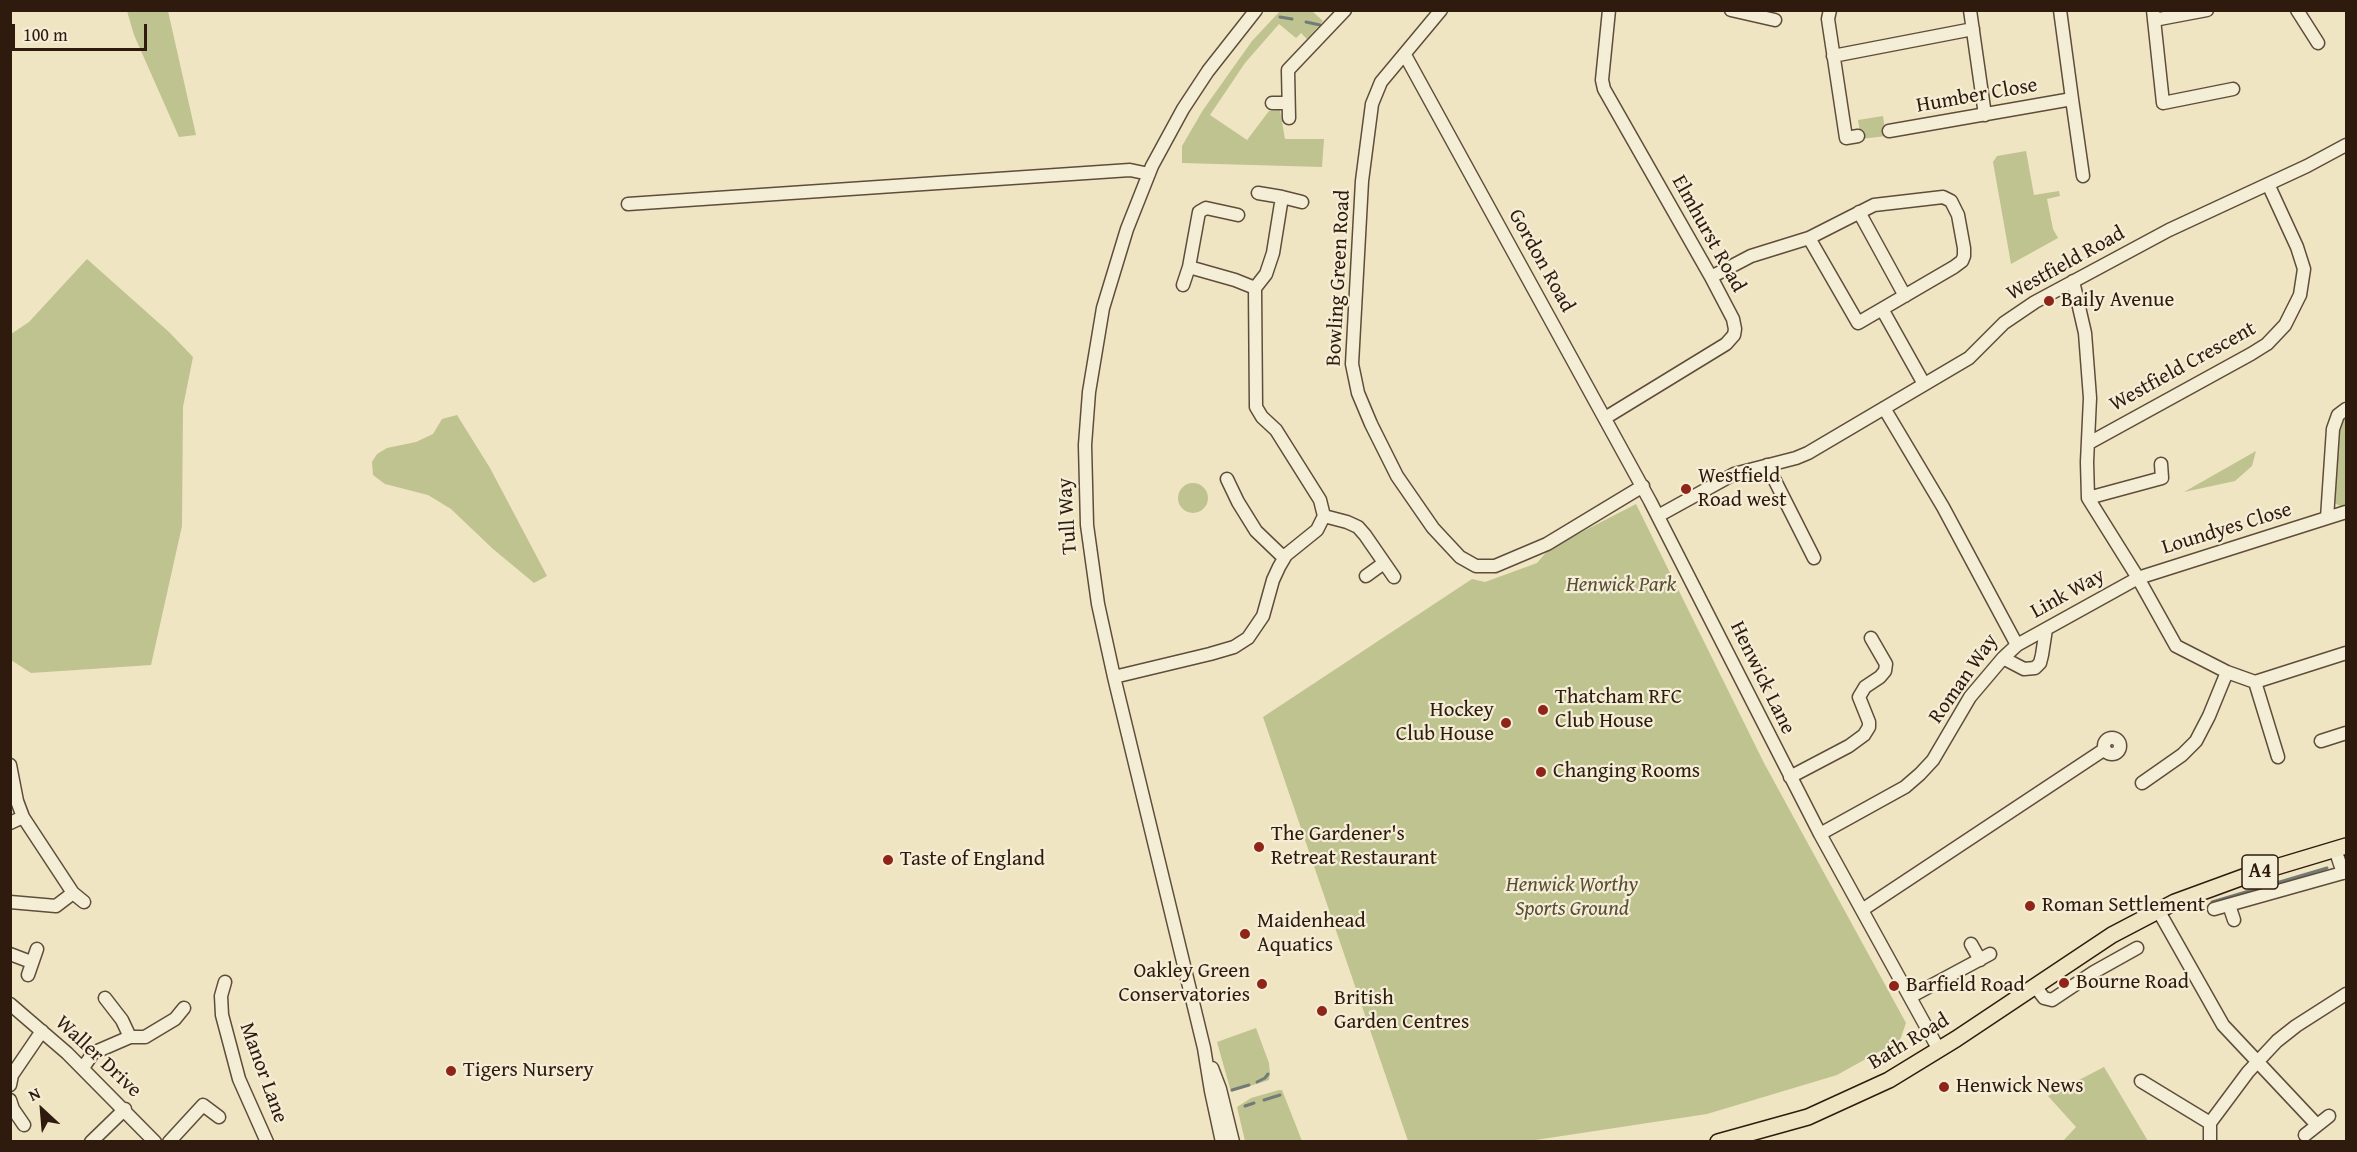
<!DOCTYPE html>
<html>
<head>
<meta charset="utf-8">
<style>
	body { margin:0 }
	#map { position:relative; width:2357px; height:1152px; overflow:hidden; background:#f0e5c2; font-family:"Gentium Book Plus",serif }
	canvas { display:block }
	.frame { position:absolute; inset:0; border:12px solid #2f1a0e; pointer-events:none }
	.north { position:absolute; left:12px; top:1080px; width:60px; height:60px; -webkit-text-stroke:4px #f5eed7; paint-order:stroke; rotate:334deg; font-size:16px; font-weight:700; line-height:24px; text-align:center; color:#2f1a0e }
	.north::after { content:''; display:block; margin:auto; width:21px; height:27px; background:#2f1a0e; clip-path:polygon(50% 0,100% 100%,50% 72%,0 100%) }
	.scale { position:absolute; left:12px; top:24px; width:135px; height:27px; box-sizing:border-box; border:3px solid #2f1a0e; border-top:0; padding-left:8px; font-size:18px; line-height:21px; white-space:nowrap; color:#2f1a0e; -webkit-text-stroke:4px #f5eed7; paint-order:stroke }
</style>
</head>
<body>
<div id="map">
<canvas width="2357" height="1152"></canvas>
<div class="frame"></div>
<div class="north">N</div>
<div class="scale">100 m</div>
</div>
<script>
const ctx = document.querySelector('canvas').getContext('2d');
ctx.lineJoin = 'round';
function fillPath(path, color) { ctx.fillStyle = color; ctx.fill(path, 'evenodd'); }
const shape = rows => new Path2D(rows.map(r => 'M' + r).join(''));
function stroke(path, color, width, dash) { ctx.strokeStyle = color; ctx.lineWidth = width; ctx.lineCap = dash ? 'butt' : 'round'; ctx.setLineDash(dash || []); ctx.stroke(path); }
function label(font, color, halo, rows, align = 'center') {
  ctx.font = font + ' "Gentium Book Plus",serif'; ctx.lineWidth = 4.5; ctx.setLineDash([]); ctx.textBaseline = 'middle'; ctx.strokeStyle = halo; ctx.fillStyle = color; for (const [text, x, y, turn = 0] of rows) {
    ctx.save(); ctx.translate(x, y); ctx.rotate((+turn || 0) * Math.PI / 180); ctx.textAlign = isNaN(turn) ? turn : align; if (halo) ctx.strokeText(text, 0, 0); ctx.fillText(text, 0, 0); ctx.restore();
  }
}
fillPath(shape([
	[127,11,168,11,196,135,179,137,134,35],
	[1280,11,1312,11,1323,21,1307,39,1301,33,1296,38,1279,24,1245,63,1210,115,1247,140,1269,111,1280,110,1285,139,1324,139,1322,167,1182,163,1182,146,1203,110,1252,41],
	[1883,116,1886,136,1861,139,1858,120],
	[2026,151,2034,195,2059,191,2060,196,2047,199,2053,229,2058,238,2011,264,1993,162,1997,156],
	[87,259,169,332,193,357,183,407,182,526,151,665,31,673,11,660,11,334,29,322],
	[2346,413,2346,508,2344,508,2336,504,2332,498,2336,427],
	[457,415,490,468,547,576,534,583,493,549,451,509,428,495,385,484,373,475,372,462,377,454,387,448,416,442,433,434,442,419],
	[2256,451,2252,466,2235,481,2184,492],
	'1178 498a15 15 0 1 1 30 0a15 15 0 1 1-30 0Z',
	[1636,504,1764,763,1906,1023,1900,1040,1837,1075,1707,1114,1529,1141,1408,1141,1263,717,1472,579,1485,582,1537,563,1549,549],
	[1256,1028,1269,1063,1270,1073,1269,1080,1231,1092,1217,1042],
	[2104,1067,2148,1141,2063,1141,2076,1127,2048,1096],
	[1279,1090,1282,1090,1302,1141,1245,1141,1237,1107,1251,1098]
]), '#bfc38f');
stroke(shape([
	[1280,17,1292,19],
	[1306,22,1320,25],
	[2212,902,2327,868],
	[1257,1082,1265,1078,1268,1074],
	[1232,1090,1249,1085],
	[1264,1100,1280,1095],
	[1245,1106,1254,1103]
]), '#727b77', 3);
const minor = shape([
	[1441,10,1381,82,1372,104,1362,181,1352,364,1358,393,1371,424,1397,476,1433,528,1460,557,1476,566,1495,566,1547,544,1643,486],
	[1731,10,1775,20],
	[1830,10,1828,19,1846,138,1858,136],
	[1970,10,1985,115],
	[2153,10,2163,103,2233,89],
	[2297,10,2318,43],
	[2154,20,2207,10],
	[1405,55,1650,501,1820,834,1939,1050],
	[1833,56,1973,29],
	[2072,99,2083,176],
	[1272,103,1288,103],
	[1289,118,1288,70,1345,10],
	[1889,131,2072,99,2060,10],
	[1282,197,1302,202],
	[628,204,1130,170,1149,174],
	[1859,212,1905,296],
	[1809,238,1874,205,1943,197,1951,201,1958,215,1964,248,1964,256,1962,261,1954,267,1882,309],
	[1189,267,1199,212,1206,208,1238,215],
	[1711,277,1751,256,1809,238,1858,323,1882,309,1924,384],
	[2073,281,2085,333,2090,398,2087,462,2088,498,2138,578,2176,646,2227,672,2255,682,2346,653],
	[1183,285,1189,267,1235,280,1255,288],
	[1605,418,1726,344,1734,335,1735,329,1733,319,1711,277,1604,89,1602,80,1609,10],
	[2089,443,2251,354,2267,344,2285,325,2300,295,2304,269,2297,247,2268,184],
	[1767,465,1814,558],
	[1227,479,1238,502,1256,531,1281,555,1286,555],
	[2088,498,2162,478,2161,464],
	[1324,516,1347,522,1358,527,1365,535,1394,577],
	[1658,516,1734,474,1796,458,1808,453,1969,358,2004,323,2035,302,2169,230,2307,166,2346,145],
	[2327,518,2346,512],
	[1366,576,1384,563],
	[2017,645,2138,578,2327,518,2333,429,2338,415,2346,409],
	[2003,658,2024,669,2035,668,2040,663,2042,655,2046,629],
	[1114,677,1210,654,1234,647,1248,638,1263,616,1273,580,1279,567,1286,555,1317,530,1324,516,1320,500,1276,430,1262,417,1256,407,1255,288,1266,274,1273,253,1282,197,1258,193],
	[2255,682,2278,757],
	'2104 746a8 8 0 1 1 16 0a8 8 0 1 1-16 0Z',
	[2321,741,2346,733],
	[10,765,17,801,23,817,73,893,84,902],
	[1790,777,1849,746,1864,735,1869,727,1869,722,1859,697,1865,687,1880,677,1885,671,1886,664,1871,638],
	[2142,783,2182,755,2196,741,2209,716,2227,672],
	[10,823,23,817],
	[1820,834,1905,787,1920,774,1933,760,1970,697,2003,658,2017,645,1943,507,1884,408],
	[2335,849,2343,873],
	[10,902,56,906,73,893],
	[2229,905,2234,920],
	[2214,909,2346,872],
	[1862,910,2105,749],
	[2158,910,2223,1025,2317,1125],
	[1971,944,1980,960],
	[10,954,31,962],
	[28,975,37,949],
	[225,982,221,996,222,1015,230,1045,239,1079,267,1142],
	[2035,986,2044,998,2052,1000,2094,972,2137,948],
	[1910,997,1990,954],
	[105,998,122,1020,130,1037],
	[10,1004,67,1053,155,1142],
	[83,1068,93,1053,130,1037,145,1037,175,1019,184,1008],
	[1212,1068,1220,1089,1233,1142],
	[2141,1081,2210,1123],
	[10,1085,12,1075,42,1031],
	[10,1100,13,1109,24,1125],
	[2305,1135,2329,1116],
	[91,1142,125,1109],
	[169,1142,203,1105,219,1117],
	[1222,1142,1211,1091,1204,1048,1114,677,1098,604,1087,525,1085,445,1089,392,1103,308,1127,229,1152,166,1183,109,1208,71,1256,10],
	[2210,1142,2210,1123,2248,1072,2277,1041,2296,1026,2346,994]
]);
const major = shape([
	[1718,1142,1808,1117,1889,1080,1956,1039,2112,935,2175,902,2246,876,2346,846]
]);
stroke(minor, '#5f4d3b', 15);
stroke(major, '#2f1a0e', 18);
stroke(minor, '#f5eed7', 12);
stroke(major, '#f0e5c2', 15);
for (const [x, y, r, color] of [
	[2049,301,6,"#8f2418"],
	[1686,489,6,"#8f2418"],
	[1543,710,6,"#8f2418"],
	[1506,723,6,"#8f2418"],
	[1541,772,6,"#8f2418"],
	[1259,847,6,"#8f2418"],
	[888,860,6,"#8f2418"],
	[2030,906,6,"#8f2418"],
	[1245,934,6,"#8f2418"],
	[2064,983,6,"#8f2418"],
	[1262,984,6,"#8f2418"],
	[1894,986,6,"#8f2418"],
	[1322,1011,6,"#8f2418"],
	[451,1071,6,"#8f2418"],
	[1944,1087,6,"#8f2418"]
]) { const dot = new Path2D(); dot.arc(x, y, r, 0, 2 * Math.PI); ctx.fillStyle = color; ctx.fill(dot); stroke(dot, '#f5eed7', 2); }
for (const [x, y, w] of [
	[2260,872,36]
]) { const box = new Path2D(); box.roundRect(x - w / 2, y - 17, w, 34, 4.5); ctx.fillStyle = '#f5eed7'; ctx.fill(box); stroke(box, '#2f1a0e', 1.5); }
label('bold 20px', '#2f1a0e', null, [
	["A4",2260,872]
]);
label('21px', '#2f1a0e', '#f5eed7', [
	["Humber Close",1977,96,-10],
	["Elmhurst Road",1708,234,61],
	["Gordon Road",1541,261,61],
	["Westfield Road",2066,264,-29],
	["Bowling Green Road",1339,278,-87],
	["Westfield Crescent",2183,367,-29],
	["Tull Way",1068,516,-94],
	["Loundyes Close",2227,529,-17],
	["Link Way",2068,594,-29],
	["Henwick Lane",1762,678,64],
	["Roman Way",1964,679,-55],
	["Bath Road",1909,1042,-31],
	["Waller Drive",98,1057,43],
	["Manor Lane",263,1073,70]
]);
label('21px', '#2f1a0e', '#f5eed7', [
	["Baily Avenue",2061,301],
	["Westfield",1698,477],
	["Road west",1698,501],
	["Thatcham RFC",1555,698],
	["Club House",1555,722],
	["Hockey",1494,711,"right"],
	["Club House",1494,735,"right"],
	["Changing Rooms",1553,772],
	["The Gardener's",1271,835],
	["Retreat Restaurant",1271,859],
	["Taste of England",900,860],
	["Roman Settlement",2042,906],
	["Maidenhead",1257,922],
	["Aquatics",1257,946],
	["Oakley Green",1250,972,"right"],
	["Conservatories",1250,996,"right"],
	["Bourne Road",2076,983],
	["Barfield Road",1906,986],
	["British",1334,999],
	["Garden Centres",1334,1023],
	["Tigers Nursery",463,1071],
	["Henwick News",1956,1087]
], 'left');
label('italic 21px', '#5a4d35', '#f5eed7', [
	["Henwick Park",1621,586],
	["Henwick Worthy",1572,886],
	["Sports Ground",1572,910]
]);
</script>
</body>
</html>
